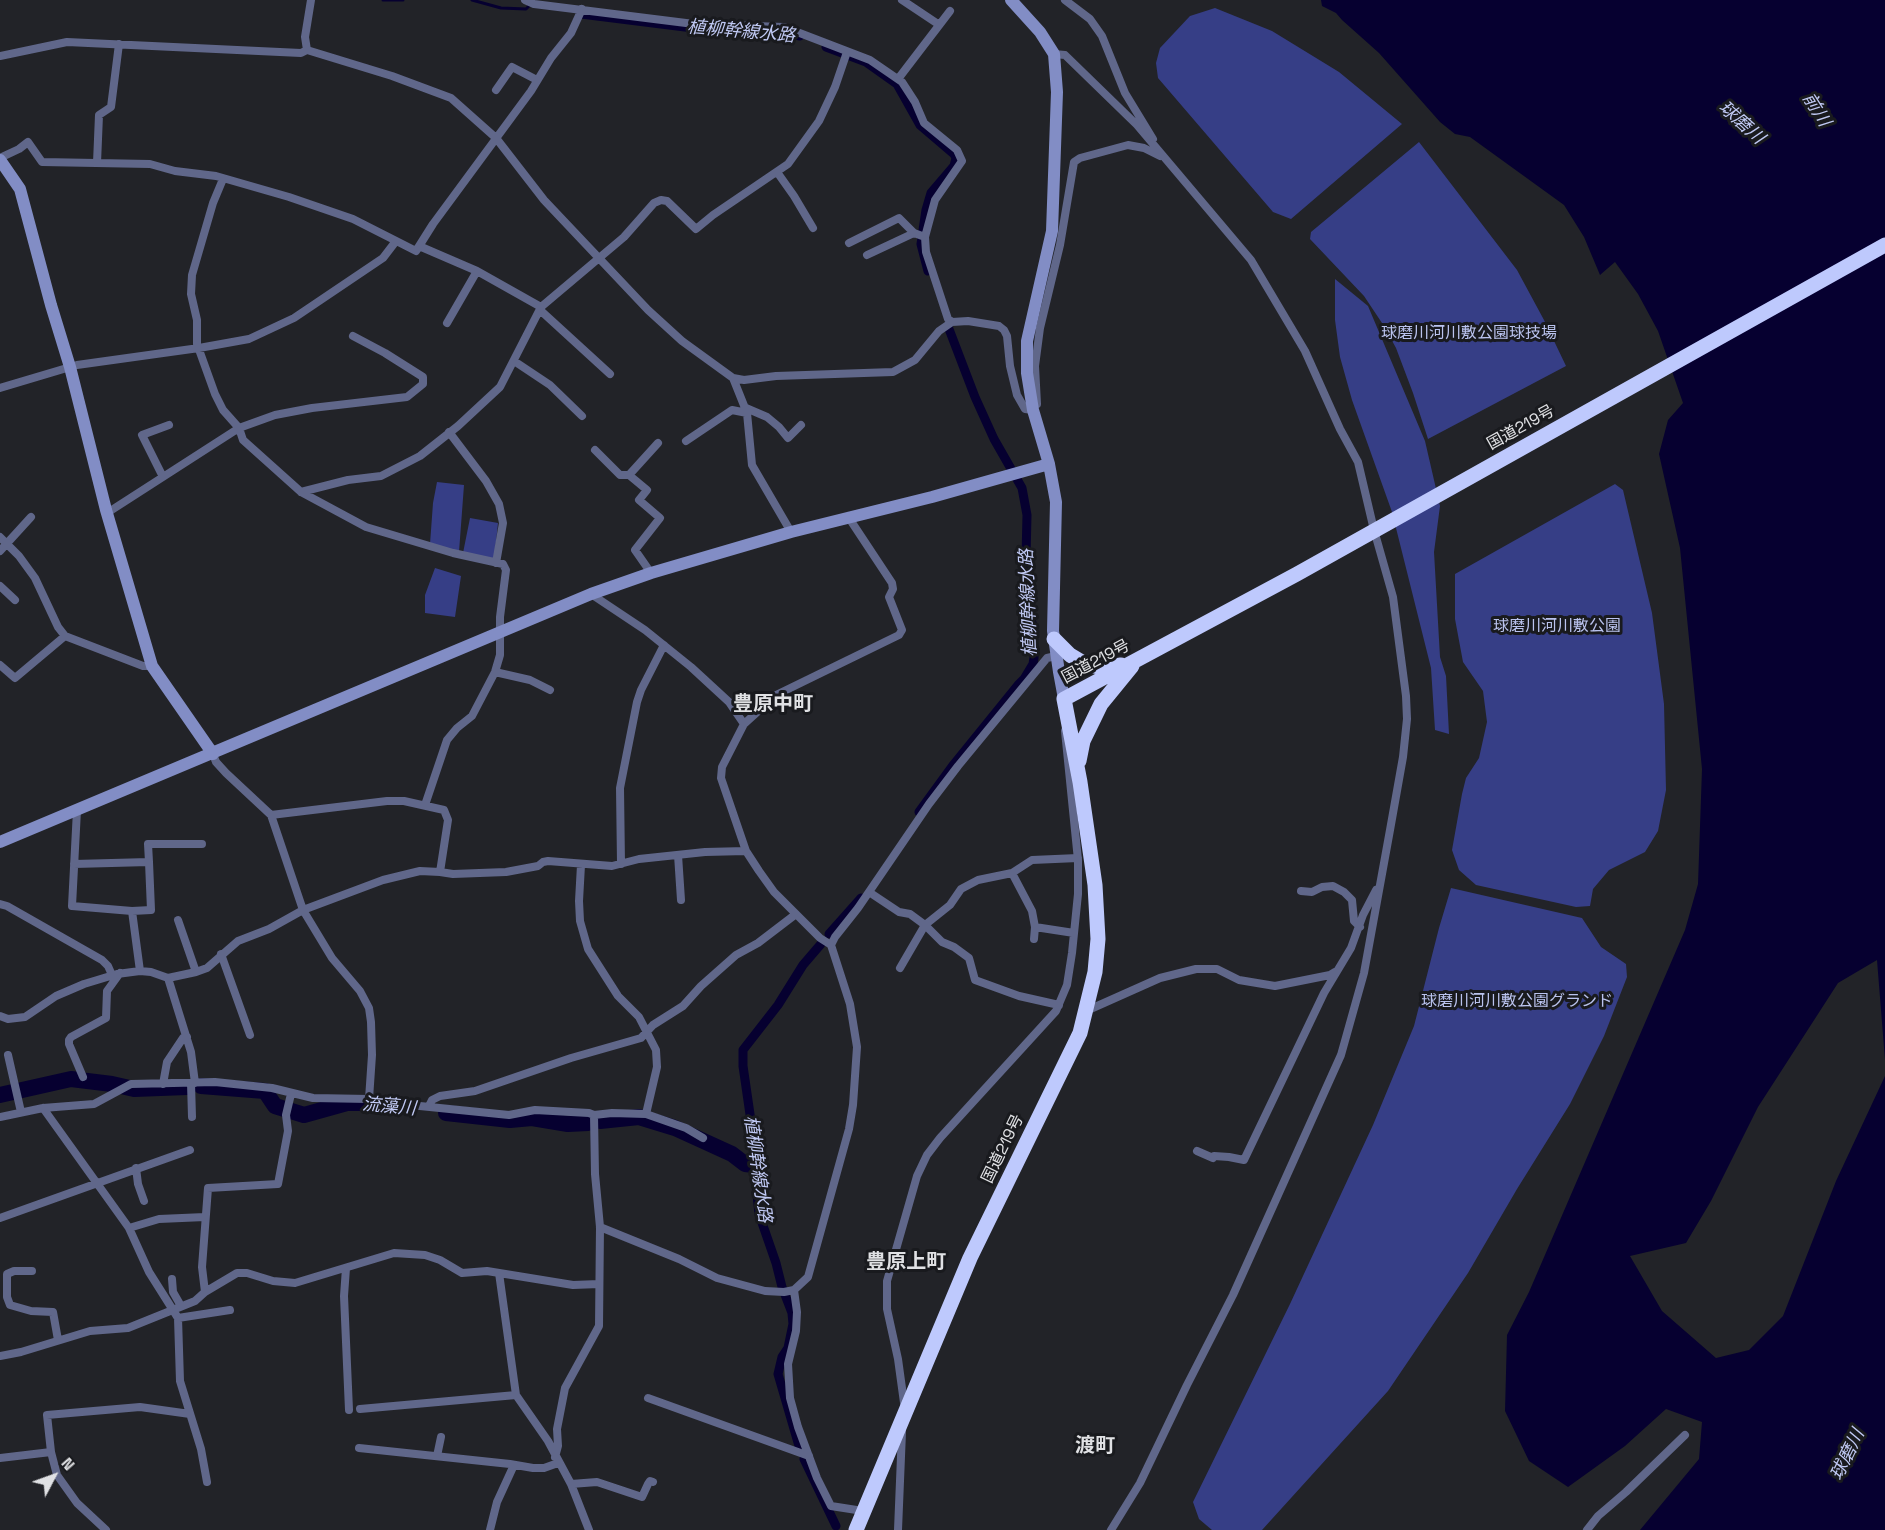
<!DOCTYPE html>
<html>
<head>
<meta charset="utf-8">
<style>
	body { margin:0 }
	#map { position:relative; width:1885px; height:1530px; overflow:hidden; background:#222328; font-family:"Space Grotesk",sans-serif }
	canvas { display:block }
	.north { position:absolute; left:24px; top:1446px; width:60px; height:60px; -webkit-text-stroke:4px #191a1e; paint-order:stroke; rotate:49deg; font-size:16px; font-weight:700; line-height:24px; text-align:center; color:#e0e1e4 }
	.north::after { content:''; display:block; margin:auto; width:21px; height:27px; background:#e0e1e4; clip-path:polygon(50% 0,100% 100%,50% 72%,0 100%) }
</style>
</head>
<body>
<div id="map">
<canvas width="1885" height="1530"></canvas>
<div class="north">N</div>
</div>
<script>
const ctx = document.querySelector('canvas').getContext('2d');
ctx.lineJoin = 'round';
function fillPath(path, color) { ctx.fillStyle = color; ctx.fill(path, 'evenodd'); }
const shape = rows => new Path2D(rows.map(r => 'M' + r).join(''));
function stroke(path, color, width, dash) { ctx.strokeStyle = color; ctx.lineWidth = width; ctx.lineCap = dash ? 'butt' : 'round'; ctx.setLineDash(dash || []); ctx.stroke(path); }
function label(font, color, halo, rows, align = 'center') {
  ctx.font = font + ' "Space Grotesk","Noto Sans JP",sans-serif'; ctx.lineWidth = 6; ctx.setLineDash([]); ctx.textBaseline = 'middle'; ctx.strokeStyle = halo; ctx.fillStyle = color; for (const [text, x, y, turn = 0] of rows) {
    ctx.save(); ctx.translate(x, y); ctx.rotate((+turn || 0) * Math.PI / 180); ctx.textAlign = isNaN(turn) ? turn : align; if (halo) ctx.strokeText(text, 0, 0); ctx.fillText(text, 0, 0); ctx.restore();
  }
}
fillPath(shape([
	[1215,8,1272,31,1339,72,1402,124,1291,219,1273,212,1158,78,1156,63,1160,48,1190,16],
	[1419,142,1517,270,1544,320,1566,366,1428,439,1413,393,1396,348,1384,326,1364,296,1310,239,1311,232],
	[1335,279,1368,306,1425,441,1440,506,1434,552,1440,657,1446,676,1449,734,1435,730,1431,668,1392,512,1352,400,1340,357,1335,320],
	[437,482,464,485,459,552,430,544,433,503],
	[1615,484,1623,490,1652,613,1664,704,1666,790,1658,831,1645,852,1609,870,1593,889,1590,906,1576,907,1476,885,1459,870,1452,850,1462,794,1466,778,1479,758,1487,722,1483,691,1463,662,1455,619,1455,574],
	[470,518,498,523,494,561,463,553],
	[435,568,461,576,455,617,425,613,425,595],
	[1451,888,1582,918,1601,947,1626,964,1627,977,1604,1036,1570,1104,1517,1189,1468,1273,1388,1391,1262,1530,1212,1530,1199,1519,1193,1502,1290,1304,1373,1125,1414,1026,1439,928]
]), '#363e86');
fillPath(shape([
	[1321,0,1885,0,1885,1060,1877,960,1838,983,1758,1107,1711,1201,1686,1243,1630,1256,1662,1311,1716,1358,1749,1350,1783,1316,1836,1181,1885,1076,1885,1530,1640,1530,1699,1459,1702,1422,1666,1409,1625,1446,1568,1487,1529,1461,1505,1411,1507,1335,1529,1292,1685,930,1698,884,1702,769,1680,548,1659,454,1668,420,1683,403,1658,331,1638,294,1615,262,1600,275,1584,237,1564,205,1470,137,1455,134,1440,122,1379,53,1342,20,1336,13,1322,6]
]), '#060030');
stroke(shape([
	[383,0,403,0],
	[472,0,501,8,526,9,529,6]
]), '#060030', 3);
stroke(shape([
	[581,14,701,29,783,32,800,36],
	[826,47,866,62,897,84,920,125,954,154,956,158,954,166,931,193,926,210,921,244,928,271],
	[919,812,954,764,1018,685,1024,679,1033,664,1034,658,1033,626,1025,600,1027,515,1022,488,994,439,975,397,949,329],
	[829,934,861,898],
	[799,1446,778,1374,782,1357,788,1348,793,1324,792,1313,782,1287,776,1263,759,1214,754,1165,753,1135,743,1066,743,1050,778,1005,803,965,821,944],
	[804,1459,836,1526]
]), '#060030', 9);
stroke(shape([
	[201,1086,265,1091,275,1106,304,1115,347,1103,370,1103,397,1107],
	[0,1095,71,1079,112,1084,134,1089,187,1087],
	[446,1113,510,1120,532,1118,568,1124,588,1123],
	[600,1121,639,1117,675,1128,732,1154,745,1164,754,1165]
]), '#060030', 16);
stroke(shape([
	[525,0,534,4,694,24,784,27,870,60,902,82,915,102,924,123,957,150,962,161,935,200,925,237,926,252,948,319,952,322,968,321,999,326,1004,330,1007,336,1010,366,1017,395,1025,409,1033,410],
	[902,0,938,24],
	[1065,0,1090,19,1102,36,1125,93,1153,139],
	[307,50,305,37,311,0],
	[1054,54,1065,55,1137,125,1251,260,1305,351,1340,429,1358,462,1374,530,1393,597,1406,696,1407,719,1403,757,1390,830,1364,973,1341,1055,1233,1295,1187,1385,1140,1483,1111,1530],
	[0,56,67,42,301,53,307,50,392,76,451,98,496,138,544,200,648,310,682,341,733,378,744,380,776,376,893,372,915,360,939,331,952,322],
	[898,79,950,11],
	[496,90,512,67,537,80],
	[0,158,19,149,28,142,42,162,150,164,175,171,216,176,289,197,353,219,416,251,433,224,531,91,551,58,571,33,582,9],
	[97,163,99,115,111,107,119,44],
	[777,172,794,196,813,228],
	[223,179,213,203,192,275,191,294,197,320,197,344,215,394,223,410,239,428,243,440,301,492,366,527,453,553,503,564,506,570,500,617,500,655,495,672,472,716,457,728,447,740,425,805],
	[849,243,899,218,914,233,925,237],
	[419,246,477,271,541,307],
	[867,255,914,233],
	[540,310,610,374],
	[447,323,477,271],
	[514,361,550,385,582,416],
	[733,378,747,413,752,465,791,532],
	[0,388,77,365,199,348,249,339,294,318,383,258,396,241],
	[1037,404,1035,366,1040,328,1060,245,1074,162,1080,158,1128,145,1144,148,1160,156],
	[746,408,767,417,779,427,788,438,801,425],
	[449,432,486,481,499,504,503,523,496,563],
	[686,441,732,410,747,413],
	[595,450,620,475,629,475],
	[163,477,142,435,169,425],
	[301,492,348,480,381,476,420,456,458,426,500,387,541,307,624,237,654,203,661,200,667,201,696,229,713,215,788,164,819,121,835,87,847,52],
	[107,513,239,428,275,415,312,408,407,397,423,384,423,377,385,353,353,336],
	[0,537,19,556,35,578,58,627,65,636,143,666,152,666],
	[0,551,31,517],
	[651,573,635,550,660,518,639,500,647,490,629,475,658,443],
	[0,586,15,600],
	[591,594,645,630,691,667,729,702,744,724],
	[0,665,15,678,65,636],
	[495,672,530,680,550,690],
	[213,754,216,762,226,773,271,815,303,910,332,958,360,991,369,1008,371,1022,372,1055,369,1099],
	[77,810,72,906,132,911,140,971],
	[271,815,387,801,404,801,444,810,448,820,440,872,453,874,506,872,538,866,543,862,548,861,612,866,639,859,705,852,746,851],
	[678,855,681,900],
	[149,862,148,844,202,844],
	[74,864,149,862,151,910,132,911],
	[621,864,620,788,637,702,641,690,664,645],
	[581,865,579,901,580,921,588,949,618,996,639,1017,656,1050,657,1067,646,1114],
	[1012,873,1032,911,1035,927],
	[1301,891,1312,892,1322,887,1333,886,1344,892,1352,900,1354,921,1360,927],
	[869,892,899,912,910,914,925,925,942,942,954,947,969,958,975,980,1019,996,1059,1005],
	[0,904,7,906,102,960,108,966,112,975],
	[178,920,196,972],
	[1034,939,1035,927,1074,933],
	[831,945,820,938,774,892,759,871,746,851,721,778,722,767,744,724,776,695,899,635,902,630,889,597,893,589,892,583,849,518],
	[221,954,250,1035],
	[900,968,925,925,950,905,961,889,978,880,1012,873,1032,860,1078,858],
	[168,978,191,1052,195,1083],
	[1086,1011,1160,978,1196,969,1217,969,1239,980,1275,986,1330,975,1335,972],
	[0,1016,8,1019,25,1017,56,996,84,984,117,974,140,971,151,972,168,978,196,972,207,968,238,941,269,929,303,910,383,880,420,871,440,872],
	[8,1055,21,1112],
	[83,1077,69,1044,69,1040,71,1037,106,1018,107,991,120,973],
	[191,1083,192,1117],
	[163,1084,167,1062,183,1038,187,1037],
	[429,1106,432,1100,440,1096,475,1091,571,1058,641,1038,653,1025,683,1006,701,986,736,955,758,943,796,914],
	[43,1108,129,1228,149,1272,178,1318,180,1381,201,1449,207,1482],
	[594,1115,612,1113,646,1114,686,1128,703,1138],
	[0,1117,43,1108,94,1104,131,1084,215,1082,272,1088,313,1098,369,1099,400,1104,509,1115,535,1110,589,1113,594,1115,595,1174,600,1227,599,1326,565,1388,557,1429,558,1446,555,1457],
	[1197,1151,1213,1158,1214,1156,1229,1157,1244,1160,1324,993,1351,948,1363,915,1376,890],
	[136,1168,138,1184,144,1201],
	[0,1218,190,1150],
	[600,1227,679,1259,717,1278,765,1291,784,1292,794,1290,808,1277,849,1129,853,1105,857,1047,850,1004,831,945,835,937,858,908,929,804,958,766,1047,658,1056,656],
	[129,1228,159,1219,205,1217],
	[346,1268,344,1296,349,1410],
	[32,1271,14,1271,7,1274,7,1297,10,1305,31,1311,53,1312,58,1340],
	[499,1273,516,1395,548,1441,571,1484,589,1530],
	[172,1279,173,1292,181,1306],
	[794,1290,797,1312,796,1331,788,1364,790,1398,798,1427,817,1478,831,1506,863,1511],
	[205,1292,202,1267,208,1188,278,1184,288,1131,286,1115,291,1094],
	[178,1318,230,1310],
	[0,1356,21,1352,90,1331,128,1328,195,1301,205,1292,237,1273,247,1273,273,1281,295,1283,394,1253,425,1255,440,1260,462,1273,487,1271,573,1285,599,1284],
	[648,1398,809,1456],
	[360,1409,516,1395],
	[905,1410,898,1359,887,1309,887,1281,917,1176,927,1155,940,1138,1056,1011,1067,985,1072,953,1078,894,1078,860,1065,731],
	[359,1448,510,1464,533,1468,544,1468,558,1463],
	[437,1456,441,1437],
	[0,1458,51,1452],
	[571,1484,597,1482,642,1497,648,1484,650,1481,653,1482],
	[106,1530,77,1503,57,1475,51,1452,47,1415,140,1407,190,1414],
	[490,1530,497,1502,514,1465],
	[898,1530,902,1432],
	[1587,1530,1598,1516,1626,1492,1685,1435]
]), '#60678a', 8);
stroke(shape([
	[1011,0,1040,32,1054,54,1057,92,1052,231,1027,341,1027,373,1033,410,1049,464,1056,502,1053,631,1059,672,1064,699],
	[0,160,20,189,51,305,70,367,106,510,152,666,213,754],
	[0,842,591,594,651,573,791,532,932,497,1049,464]
]), '#828dc5', 12);
stroke(shape([
	[1054,639,1070,655,1085,664,1103,668,1121,665],
	[1079,761,1083,741,1101,704,1132,666],
	[856,1530,970,1258,1080,1033,1095,972,1098,939,1095,885,1080,782,1064,699,1297,574,1885,245]
]), '#bec9fd', 15);
label('16px', '#bac3ee', '#191a1e', [
	["球磨川河川敷公園球技場",1469,334],
	["球磨川河川敷公園",1557,627],
	["球磨川河川敷公園グランド",1517,1002]
]);
label('16px', '#e0e1e4', '#191a1e', [
	["国道219号",1521,428,-29],
	["国道219号",1096,662,-28],
	["国道219号",1003,1149,-64]
]);
label('italic 18px', '#c0c9f4', '#191a1e', [
	["植柳幹線水路",741,32,5],
	["前川",1816,110,58],
	["球磨川",1741,123,42],
	["植柳幹線水路",1029,603,-92],
	["流藻川",389,1107,5],
	["植柳幹線水路",757,1169,82],
	["球磨川",1848,1455,-64]
]);
label('bold 20px', '#e0e1e4', '#191a1e', [
	["豊原中町",773,705],
	["豊原上町",906,1263],
	["渡町",1095,1447]
]);
</script>
</body>
</html>
